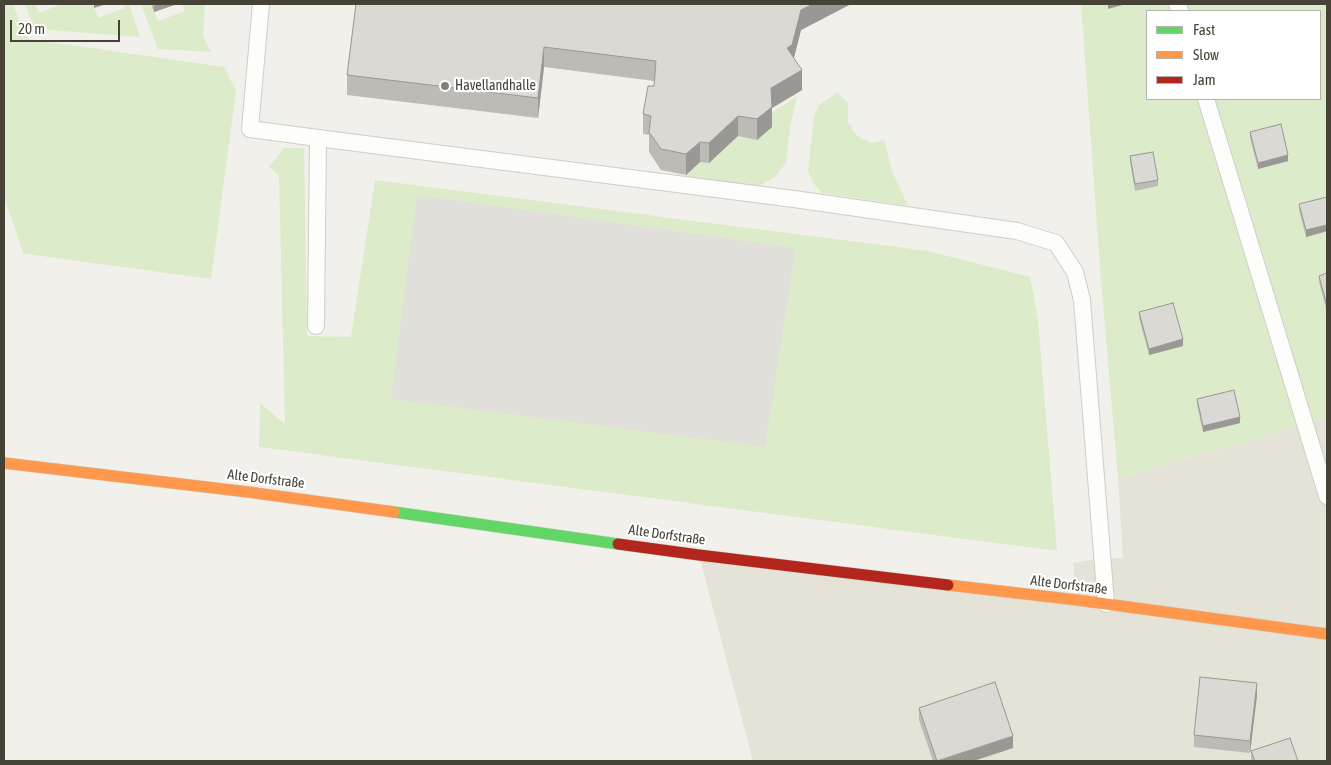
<!DOCTYPE html>
<html>
<head>
<meta charset="utf-8">
<style>
	body { margin:0 }
	#map { position:relative; width:1331px; height:765px; overflow:hidden; background:#f1f0eb; font-family:"Asap Condensed",sans-serif }
	canvas { display:block }
	.frame { position:absolute; inset:0; border:5px solid #474236; pointer-events:none }
	.legend { position:absolute; left:1146px; top:10px; width:175px; height:90px; box-sizing:border-box; background:#fff; border:1px solid #b5b3af; margin:0; padding:6px 9px; list-style:none; font-size:15px; color:#474236 }
	.legend li { display:flex; align-items:center; gap:10px; height:25px }
	.legend b { width:25px; border:1px solid #b5b3af }
	.scale { position:absolute; left:10px; top:20px; width:110px; height:22px; box-sizing:border-box; border:2px solid #474236; border-top:0; padding-left:6px; font-size:15px; line-height:18px; white-space:nowrap; color:#474236; -webkit-text-stroke:4px #fff; paint-order:stroke }
</style>
</head>
<body>
<div id="map">
<canvas width="1331" height="765"></canvas>
<div class="frame"></div>
<ul class="legend">
<li><b style="height:6px;background:#63d668"></b>Fast</li>
<li><b style="height:6px;background:#ff974d"></b>Slow</li>
<li><b style="height:6px;background:#b3261e"></b>Jam</li>
</ul>
<div class="scale">20 m</div>
</div>
<script>
const ctx = document.querySelector('canvas').getContext('2d');
ctx.lineJoin = 'round';
function fillPath(path, color) { ctx.fillStyle = color; ctx.fill(path, 'evenodd'); }
const shape = rows => new Path2D(rows.map(r => 'M' + r).join(''));
function stroke(path, color, width, dash) { ctx.strokeStyle = color; ctx.lineWidth = width; ctx.lineCap = dash ? 'butt' : 'round'; ctx.setLineDash(dash || []); ctx.stroke(path); }
function label(font, color, halo, rows, align = 'center') {
  ctx.font = font + ' "Asap Condensed",sans-serif'; ctx.lineWidth = 4.5; ctx.setLineDash([]); ctx.textBaseline = 'middle'; ctx.strokeStyle = halo; ctx.fillStyle = color; for (const [text, x, y, turn = 0] of rows) {
    ctx.save(); ctx.translate(x, y); ctx.rotate((+turn || 0) * Math.PI / 180); ctx.textAlign = isNaN(turn) ? turn : align; if (halo) ctx.strokeText(text, 0, 0); ctx.fillText(text, 0, 0); ctx.restore();
  }
}
fillPath(shape([
	[1327,418,1327,761,753,761,699,555,1077,600,1073,563,1102,558,1123,558,1118,478]
]), '#e5e2d8');
fillPath(shape([
	[4,4,13,4,24,34,29,39,224,67,236,91,211,279,27,254,24,255,4,197],
	[25,4,35,4,39,13,62,4,93,4,98,18,125,8,124,4,129,4,140,37,35,29],
	[141,4,151,4,158,21,185,11,182,4,205,4,203,36,211,52,158,49],
	[1081,4,1327,4,1327,418,1118,478,1101,280],
	[1147,11,1320,11,1320,99,1147,99],
	[837,92,848,103,848,122,857,136,871,143,884,140,892,171,908,206,822,193,813,183,808,171,814,117,818,106],
	[797,96,790,127,786,163,775,177,760,185,737,188,681,179,700,162,709,163,738,136,757,139,772,127,772,113],
	[284,148,304,148,307,336,351,337,375,180,928,251,1030,277,1038,320,1057,551,259,447,260,403,285,424,279,176,269,167],
	[532,212,796,249,764,447]
]), '#dceccb');
fillPath(shape([
	[417,195,796,248,765,447,391,399]
]), '#e0dfda');
const lane = shape([
	[261,4,250,129,318,138],
	[1177,4,1180,11],
	[1206,99,1327,496],
	[316,326,318,138,794,199,1017,231,1056,243,1075,272,1082,300,1106,604]
]);
const fast = shape([
	[394,512,618,544]
]);
const slow = shape([
	[4,463,248,492,394,512],
	[948,585,1077,600,1327,634]
]);
const jam = shape([
	[618,544,699,555,948,585]
]);
stroke(lane, '#cfcdc8', 18);
stroke(fast, '#d0cec2', 12);
stroke(slow, '#d0cec2', 12);
stroke(jam, '#d0cec2', 12);
stroke(lane, '#fdfdfc', 16);
stroke(fast, '#63d668', 11);
stroke(slow, '#ff974d', 11);
stroke(jam, '#b3261e', 11);
fillPath(shape([
	[151,4,177,4,154,12],
	[356,4,851,4,801,30,794,58,802,90,772,108,772,127,757,140,738,136,709,163,700,162,686,175,661,170,649,152,649,135,643,134,643,114,654,86,654,81,544,67,538,118,347,95,347,75],
	[1250,132,1288,161,1258,169,1250,138],
	[1130,156,1158,180,1158,186,1135,191,1130,162],
	[1327,197,1327,231,1306,237,1299,210,1299,204],
	[1327,273,1327,312,1319,282,1319,276],
	[1139,312,1183,346,1149,355,1139,318],
	[1197,399,1240,423,1203,432,1197,405],
	[1257,695,1250,753,1194,747,1194,735],
	[919,708,1013,748,973,761,933,761,919,720],
	[1251,751,1298,761,1251,761]
]), '#bcbbb5');
fillPath(shape([
	[94,4,107,4,94,8],
	[160,4,177,4,154,12,154,6],
	[813,4,851,4,801,30,792,65,787,48,801,10],
	[1108,4,1126,4,1108,9],
	[544,47,544,67,538,118,538,98],
	[802,70,802,90,772,108,772,127,757,140,757,119,771,88],
	[738,116,738,136,709,163,709,143],
	[700,142,700,162,686,175,686,154],
	[1288,155,1288,161,1258,169,1258,163],
	[1327,225,1327,231,1306,237,1306,230],
	[1183,339,1183,346,1149,355,1149,349],
	[1240,417,1240,423,1203,432,1203,426],
	[1257,683,1257,695,1250,753,1250,741],
	[1013,736,1013,748,973,761,939,761]
]), '#999894');
const building = shape([
	[356,4,813,4,801,10,792,45,787,48,802,70,771,88,772,107,757,119,738,116,709,143,700,142,686,154,661,149,649,132,651,116,643,114,648,86,654,86,656,61,544,47,538,98,347,75,356,4],
	[1281,124,1288,155,1258,163,1250,132,1281,124],
	[1153,152,1158,180,1135,184,1130,156,1153,152],
	[1327,197,1327,225,1306,230,1299,204,1327,197],
	[1327,273,1327,306,1319,276,1327,273],
	[1173,303,1183,339,1149,349,1139,312,1173,303],
	[1234,390,1240,417,1203,426,1197,399,1234,390],
	[1200,677,1257,683,1250,741,1194,735,1200,677],
	[995,682,1013,736,937,761,919,708,995,682],
	[1290,738,1298,761,1255,761,1251,751,1290,738]
]);
fillPath(building, '#dbd9d3');
stroke(building, '#999894', 1);
for (const [x, y, r, color] of [
	[445,86,5,"#827f75"]
]) { const dot = new Path2D(); dot.arc(x, y, r, 0, 2 * Math.PI); ctx.fillStyle = color; ctx.fill(dot); stroke(dot, '#fff', 2); }
label('14px', '#474236', '#fff', [
	["Havellandhalle",455,86]
], 'left');
label('14px', '#474236', '#fff', [
	["Alte Dorfstraße",266,479,7],
	["Alte Dorfstraße",667,535,8],
	["Alte Dorfstraße",1069,585,7]
]);
</script>
</body>
</html>
